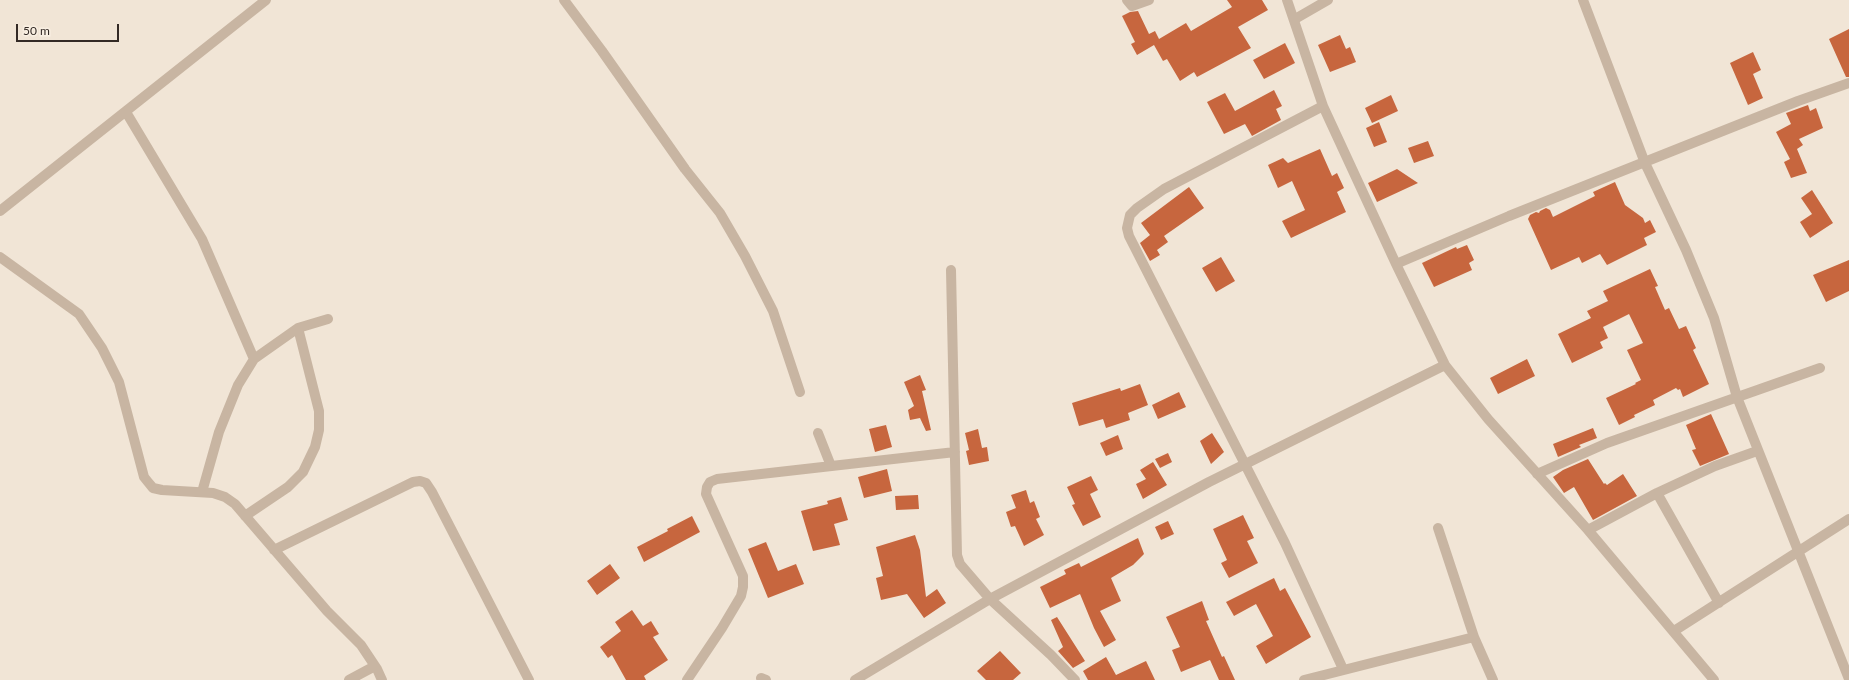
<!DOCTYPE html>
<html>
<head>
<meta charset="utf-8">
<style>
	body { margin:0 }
	#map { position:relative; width:1849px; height:680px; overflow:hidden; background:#f1e5d6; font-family:Lato,sans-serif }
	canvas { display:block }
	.scale { position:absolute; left:16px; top:24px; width:103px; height:18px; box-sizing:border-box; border:2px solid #332a25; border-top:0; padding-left:5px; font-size:12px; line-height:14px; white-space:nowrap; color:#332a25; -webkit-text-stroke:3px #f9efe2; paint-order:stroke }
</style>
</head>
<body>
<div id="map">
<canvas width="1849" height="680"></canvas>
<div class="scale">50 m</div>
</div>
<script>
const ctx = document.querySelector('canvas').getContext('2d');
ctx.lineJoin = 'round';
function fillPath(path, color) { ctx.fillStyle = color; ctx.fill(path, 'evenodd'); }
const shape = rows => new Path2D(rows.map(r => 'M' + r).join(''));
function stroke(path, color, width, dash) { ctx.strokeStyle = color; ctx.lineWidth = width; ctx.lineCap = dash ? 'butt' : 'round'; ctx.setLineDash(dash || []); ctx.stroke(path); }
fillPath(shape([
	[1227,0,1262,0,1268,10,1238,27,1251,48,1197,77,1194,72,1180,81,1167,59,1163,61,1154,45,1137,55,1131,44,1135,42,1122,16,1130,12,1138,11,1149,34,1155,31,1159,39,1186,23,1191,31,1232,7],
	[1849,29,1849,77,1846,77,1829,39],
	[1340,35,1346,49,1350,47,1356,62,1330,72,1318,45],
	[1285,43,1295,63,1264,79,1253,60],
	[1753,52,1761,70,1753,74,1763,98,1748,105,1730,63],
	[1274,90,1282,106,1276,109,1281,120,1252,136,1245,124,1224,134,1207,102,1225,93,1235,111],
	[1391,95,1398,111,1372,123,1365,108],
	[1808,105,1810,111,1816,108,1823,128,1799,139,1803,145,1797,149,1807,173,1791,178,1784,162,1790,159,1776,132,1791,124,1786,113],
	[1379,122,1387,142,1374,147,1366,128],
	[1428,141,1434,156,1414,163,1408,148],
	[1320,149,1332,176,1337,173,1344,188,1337,192,1346,212,1291,238,1282,221,1305,210,1292,181,1278,188,1268,165,1283,158,1288,163],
	[1397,169,1418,183,1377,202,1368,183],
	[1615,182,1625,205,1643,218,1645,223,1650,220,1656,232,1644,238,1647,245,1607,265,1600,254,1582,263,1579,257,1551,270,1528,219,1530,215,1536,212,1539,213,1540,211,1546,208,1550,210,1553,217,1595,196,1593,192],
	[1189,187,1204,208,1164,236,1168,242,1157,250,1160,255,1150,261,1140,243,1150,235,1141,223],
	[1812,190,1833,223,1810,238,1800,222,1812,214,1801,198],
	[1467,245,1474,260,1469,263,1472,270,1434,287,1422,263,1456,247,1457,249],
	[1221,257,1235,281,1216,292,1202,268],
	[1849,260,1849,291,1826,302,1813,275],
	[1650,269,1658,286,1655,287,1665,310,1669,308,1679,329,1686,326,1696,348,1693,350,1709,384,1683,397,1680,389,1678,390,1676,388,1653,400,1655,405,1634,415,1635,417,1619,425,1606,398,1636,384,1635,383,1641,380,1627,350,1643,343,1629,314,1603,327,1608,338,1600,342,1603,348,1572,363,1558,334,1591,318,1587,311,1608,301,1603,291],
	[1527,359,1535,376,1498,394,1490,378],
	[920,375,926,390,922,391,931,430,926,431,920,418,910,420,908,410,914,406,904,382],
	[1140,384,1148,405,1128,413,1130,420,1106,428,1103,419,1079,426,1072,403,1120,388,1121,391],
	[1179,392,1186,407,1158,419,1152,405],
	[1711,414,1729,454,1700,466,1692,450,1696,449,1686,425],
	[886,425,892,447,875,452,869,429],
	[1593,428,1597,438,1579,445,1581,447,1558,457,1553,444],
	[978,429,982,448,987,447,989,461,969,465,966,451,969,450,965,433],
	[1212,433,1224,452,1211,464,1200,441],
	[1118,435,1123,449,1106,456,1100,443],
	[1168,453,1172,462,1160,468,1155,459],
	[1588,459,1604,484,1605,483,1607,485,1623,474,1637,496,1593,520,1574,487,1564,493,1553,477,1563,470],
	[1153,462,1167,485,1143,499,1136,484,1146,479,1140,470],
	[887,469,892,491,864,498,858,477],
	[1091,476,1098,490,1090,494,1101,517,1083,526,1072,505,1075,504,1067,487],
	[1026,490,1030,503,1034,501,1040,517,1036,519,1044,535,1024,546,1015,526,1011,527,1006,512,1016,508,1011,495],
	[918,495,919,509,896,510,895,496],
	[841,497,848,520,834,524,840,545,813,551,801,511,828,504,827,501],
	[1243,515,1254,538,1247,541,1258,563,1229,578,1221,563,1227,560,1213,529],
	[692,516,700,532,644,562,637,547,668,531,667,529],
	[1168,521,1174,534,1161,540,1155,527],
	[915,535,920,550,926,597,937,589,946,603,924,618,907,594,881,600,876,578,883,576,876,547],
	[1138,538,1144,554,1133,565,1111,578,1121,601,1100,611,1116,640,1104,647,1094,628,1080,594,1050,608,1040,587,1066,574,1064,570,1079,563,1081,567],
	[766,542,778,571,796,564,804,584,768,598,748,549],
	[610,564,620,578,597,595,587,581],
	[1274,578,1280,591,1285,588,1311,637,1266,664,1256,646,1273,636,1256,604,1234,616,1226,602],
	[1202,601,1209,620,1206,621,1222,657,1224,656,1235,680,1219,680,1210,660,1181,672,1172,650,1180,647,1166,617],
	[632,610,643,626,651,621,659,634,653,637,668,660,644,676,646,680,626,680,612,655,608,658,600,647,621,631,615,622],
	[1057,617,1085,661,1073,668,1058,651,1063,647,1051,620],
	[1000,651,1021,673,1013,680,986,680,977,671],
	[1106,657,1116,675,1146,661,1155,680,1088,680,1083,671]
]), '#c7663e');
stroke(shape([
	[564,0,602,51,685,169,720,213,745,256,773,311,800,392],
	[1127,0,1132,6,1149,0],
	[1287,0,1323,106,1396,264,1445,365,1488,419,1588,530,1714,680],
	[1583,0,1645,163,1686,250,1714,318,1737,397,1849,679],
	[1295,19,1328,0],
	[1323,106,1164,189,1137,208,1130,215,1127,228,1129,236,1285,543,1343,669],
	[126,112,202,239,254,359],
	[0,211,266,0],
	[0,257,79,314,102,348,119,382,144,477,148,482,153,488,162,490,213,493,225,497,235,504,327,611,361,645,377,669,382,680],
	[1396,264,1509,216,1798,101,1849,83],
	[951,270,957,555,960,564,990,599,1051,655,1075,680],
	[818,433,831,466],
	[1537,474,1607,443,1820,368],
	[202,492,219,432,238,385,254,359,298,328,328,319],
	[1657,493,1719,603],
	[245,516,288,487,303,472,315,447,319,430,319,411,298,328],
	[1438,528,1474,637],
	[1588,530,1657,493,1715,466,1757,451],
	[274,550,413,482,420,481,426,483,432,492,529,680],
	[1674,631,1849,519],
	[761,678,766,680],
	[349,680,375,666],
	[687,680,722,628,741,596,743,587,743,576,706,494,707,487,710,482,717,479,955,452],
	[855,680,990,599,1209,482,1445,365],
	[1304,680,1474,637,1493,680]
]), '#c8b5a2', 10);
</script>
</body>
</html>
